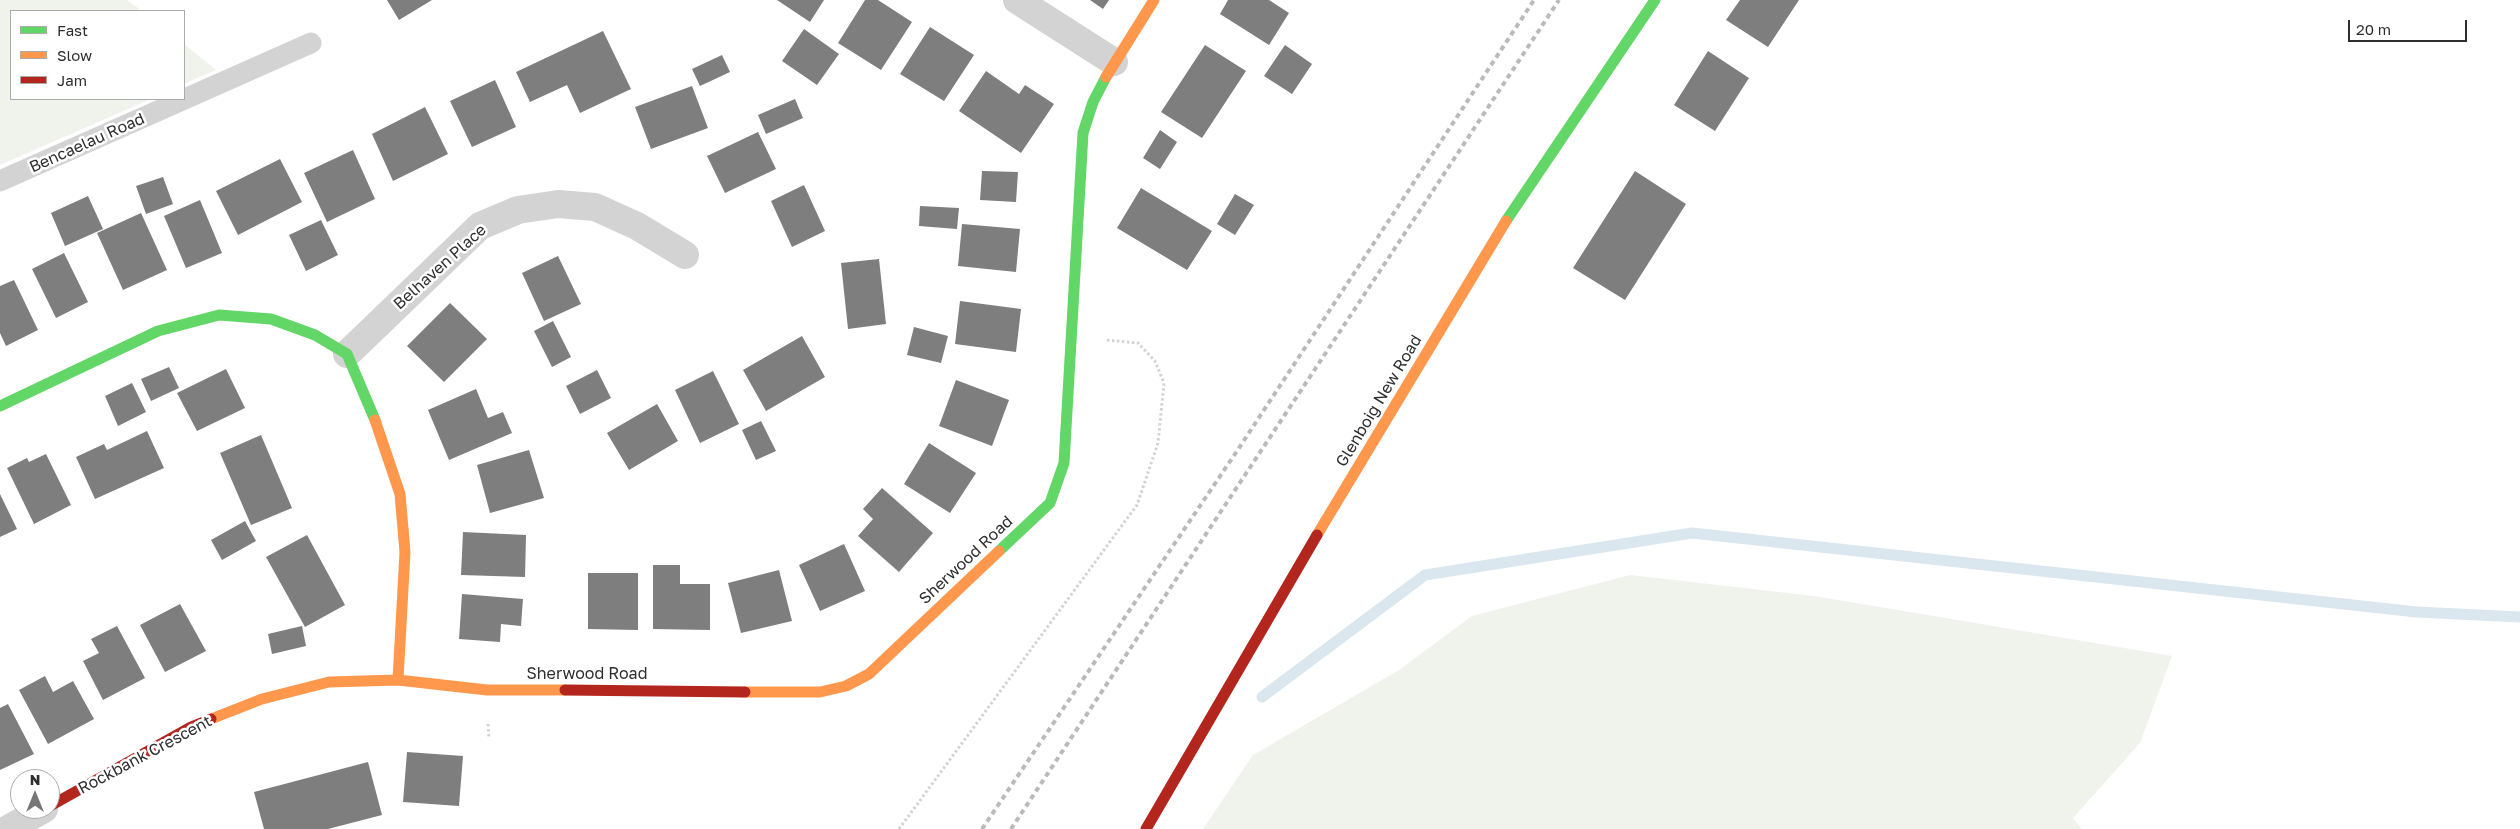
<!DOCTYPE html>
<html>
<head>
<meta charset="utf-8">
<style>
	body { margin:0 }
	#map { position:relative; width:2520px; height:829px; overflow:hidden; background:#fff; font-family:"Golos Text",sans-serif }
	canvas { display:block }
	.legend { position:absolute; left:10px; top:10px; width:175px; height:90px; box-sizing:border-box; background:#fff; border:1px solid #ababab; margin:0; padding:6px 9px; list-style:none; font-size:15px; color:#2e2e2e }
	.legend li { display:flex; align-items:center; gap:10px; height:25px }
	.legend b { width:25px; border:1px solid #ababab }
	.north { position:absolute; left:10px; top:769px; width:50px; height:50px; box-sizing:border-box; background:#fff; border:1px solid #ababab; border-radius:50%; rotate:0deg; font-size:14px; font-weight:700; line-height:20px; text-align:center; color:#2e2e2e }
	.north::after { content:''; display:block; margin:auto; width:18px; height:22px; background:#777; clip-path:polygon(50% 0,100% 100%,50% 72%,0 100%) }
	.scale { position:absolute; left:2348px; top:20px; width:119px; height:22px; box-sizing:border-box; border:2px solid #2e2e2e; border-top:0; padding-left:6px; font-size:15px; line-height:18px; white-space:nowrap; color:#2e2e2e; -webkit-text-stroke:4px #fff; paint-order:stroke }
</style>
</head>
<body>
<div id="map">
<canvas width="2520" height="829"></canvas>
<ul class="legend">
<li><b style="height:6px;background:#63d668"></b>Fast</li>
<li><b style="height:6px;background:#ff974d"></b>Slow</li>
<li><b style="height:6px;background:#b3261e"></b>Jam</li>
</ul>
<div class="north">N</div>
<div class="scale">20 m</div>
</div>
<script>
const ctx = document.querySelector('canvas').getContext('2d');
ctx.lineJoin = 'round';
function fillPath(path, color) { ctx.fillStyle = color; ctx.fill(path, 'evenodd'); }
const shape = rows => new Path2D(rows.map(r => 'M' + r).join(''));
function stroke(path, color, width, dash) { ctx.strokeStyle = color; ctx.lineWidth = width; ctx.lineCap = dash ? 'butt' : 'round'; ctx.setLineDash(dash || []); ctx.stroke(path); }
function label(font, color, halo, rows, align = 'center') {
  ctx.font = font + ' "Golos Text",sans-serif'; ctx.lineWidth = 5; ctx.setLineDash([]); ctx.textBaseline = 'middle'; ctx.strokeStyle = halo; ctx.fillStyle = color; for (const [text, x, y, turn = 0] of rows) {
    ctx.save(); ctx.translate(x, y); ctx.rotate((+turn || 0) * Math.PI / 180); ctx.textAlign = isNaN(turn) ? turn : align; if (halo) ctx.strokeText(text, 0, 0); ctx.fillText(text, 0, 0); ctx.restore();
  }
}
fillPath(shape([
	[0,0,127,0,142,11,11,11,11,99,151,99,0,165],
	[184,44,216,70,184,84],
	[1630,575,1814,596,2172,656,2140,743,2073,818,2082,829,1203,829,1253,755,1399,670,1472,616]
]), '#f0f3ec');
stroke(shape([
	[1262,697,1425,575,1692,533,2417,612,2520,617]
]), '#dbe7ef', 11);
fillPath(shape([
	[387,0,432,0,399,20],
	[777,0,824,0,810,22],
	[865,0,878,0,912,22,881,70,838,43],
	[1090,0,1109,0,1103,9],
	[1228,0,1269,0,1289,13,1269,45,1220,14],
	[1740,0,1799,0,1768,47,1726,20],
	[930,27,974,55,944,101,900,74],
	[804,29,839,54,817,85,782,61],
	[603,31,631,89,580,113,567,85,530,102,516,72],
	[1205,45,1246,71,1202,138,1161,112],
	[1285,45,1312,64,1292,94,1264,76],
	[1708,51,1749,78,1715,131,1674,105],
	[722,55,730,72,700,86,692,69],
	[986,71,1019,94,1025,85,1054,104,1021,153,959,111],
	[495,80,516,127,472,147,450,101],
	[692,86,708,128,651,149,635,107],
	[795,99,803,118,766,134,758,115],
	[425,107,448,154,393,181,372,134],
	[1160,130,1177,142,1160,169,1143,158],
	[758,132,776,169,725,193,707,156],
	[353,150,375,199,327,222,304,173],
	[280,159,302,202,238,235,216,191],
	[982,171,1018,172,1016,202,980,200],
	[1635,171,1686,204,1625,300,1573,268],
	[163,177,173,204,146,214,136,186],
	[804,185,825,231,792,247,771,201],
	[1141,188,1212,231,1187,270,1117,228],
	[1235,194,1254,205,1235,235,1217,224],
	[88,196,103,229,65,246,51,213],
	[200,200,222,253,186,268,164,216],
	[920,206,959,208,957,229,919,226],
	[141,213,167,270,123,290,97,233],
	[321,220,338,255,306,271,289,235],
	[962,224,1020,229,1016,272,958,266],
	[64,253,88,302,56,318,32,269],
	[558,256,581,304,544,321,522,273],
	[879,259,886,324,848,329,841,263],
	[14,280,38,330,6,346,0,333,0,286],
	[960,301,1021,309,1016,352,955,344],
	[450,303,487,339,444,382,407,346],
	[553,321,571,357,552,367,534,331],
	[914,327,948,336,941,363,907,355],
	[802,336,825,377,766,411,743,370],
	[169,367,179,388,151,401,141,379],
	[226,369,245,408,197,431,177,393],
	[597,370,611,398,580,414,566,386],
	[713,371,739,424,700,443,675,390],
	[956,380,1009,400,992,446,939,426],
	[132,383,146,412,118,426,105,396],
	[476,389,488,418,503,412,512,433,449,460,428,410],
	[657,404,678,441,629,470,607,433],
	[761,421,776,451,756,460,742,430],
	[147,431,164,468,95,499,76,457,104,444,107,450],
	[261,435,292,508,251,525,220,453],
	[929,443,976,473,950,513,904,484],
	[529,450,544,498,490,513,477,465],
	[46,454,71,505,34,524,7,468,27,458,29,462],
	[882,488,933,533,899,572,858,536,873,519,863,509],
	[0,494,17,529,0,537],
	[245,521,256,541,222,560,211,540],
	[463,532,526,535,525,577,461,575],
	[307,535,345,605,305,627,266,557],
	[844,544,865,591,820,611,799,565],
	[653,565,680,565,680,584,710,584,710,630,653,629],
	[779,570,792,621,741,633,728,583],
	[588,573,638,573,638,630,588,629],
	[462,594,523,599,521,626,501,624,500,642,459,639],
	[180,604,206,651,165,672,140,625],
	[117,626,145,678,103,700,83,661,99,653,91,639],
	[302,626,306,646,272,654,268,634],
	[45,676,53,692,73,681,94,719,48,744,19,690],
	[8,704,34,754,0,770,0,708],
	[407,752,463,756,459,806,403,802],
	[368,762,382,815,328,829,264,829,254,792]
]), '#7e7e7e');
stroke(shape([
	[488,724,489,738],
	[899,829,1137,505,1158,443,1164,383,1155,361,1138,343,1105,340]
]), '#d3d3d3', 3, [2.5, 2.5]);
stroke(shape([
	[0,181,311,43]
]), '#d3d3d3', 21);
stroke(shape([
	[1017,0,1114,62],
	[347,354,480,226,518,210,558,204,595,207,637,226,685,255],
	[8,829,44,809]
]), '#d3d3d3', 28);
stroke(shape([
	[1506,221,1655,0],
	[0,406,158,331,219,315,271,319,315,335,347,354,375,420],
	[999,551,1050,503,1064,463,1083,133,1093,102,1106,77]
]), '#63d668', 11);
stroke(shape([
	[1106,77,1154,0],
	[375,420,400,494,405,552,398,680],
	[1317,535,1506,221],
	[745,692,820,692,846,686,869,674,999,551],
	[211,719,262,699,329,682,398,680,487,690,565,690]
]), '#ff974d', 11);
stroke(shape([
	[565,690,745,692],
	[50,806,191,727,211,719],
	[1146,829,1317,535]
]), '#b3261e', 11);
stroke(shape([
	[982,829,1235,454,1534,0],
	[1011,829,1559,0]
]), '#bababa', 4, [5, 4]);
label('16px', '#2e2e2e', '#fff', [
	["Bencaelau Road",87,143,-24],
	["Belhaven Place",440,267,-42],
	["Glenboig New Road",1379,401,-59],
	["Sherwood Road",966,560,-43],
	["Sherwood Road",587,674],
	["Rockbank Crescent",145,755,-28]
]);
</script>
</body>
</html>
